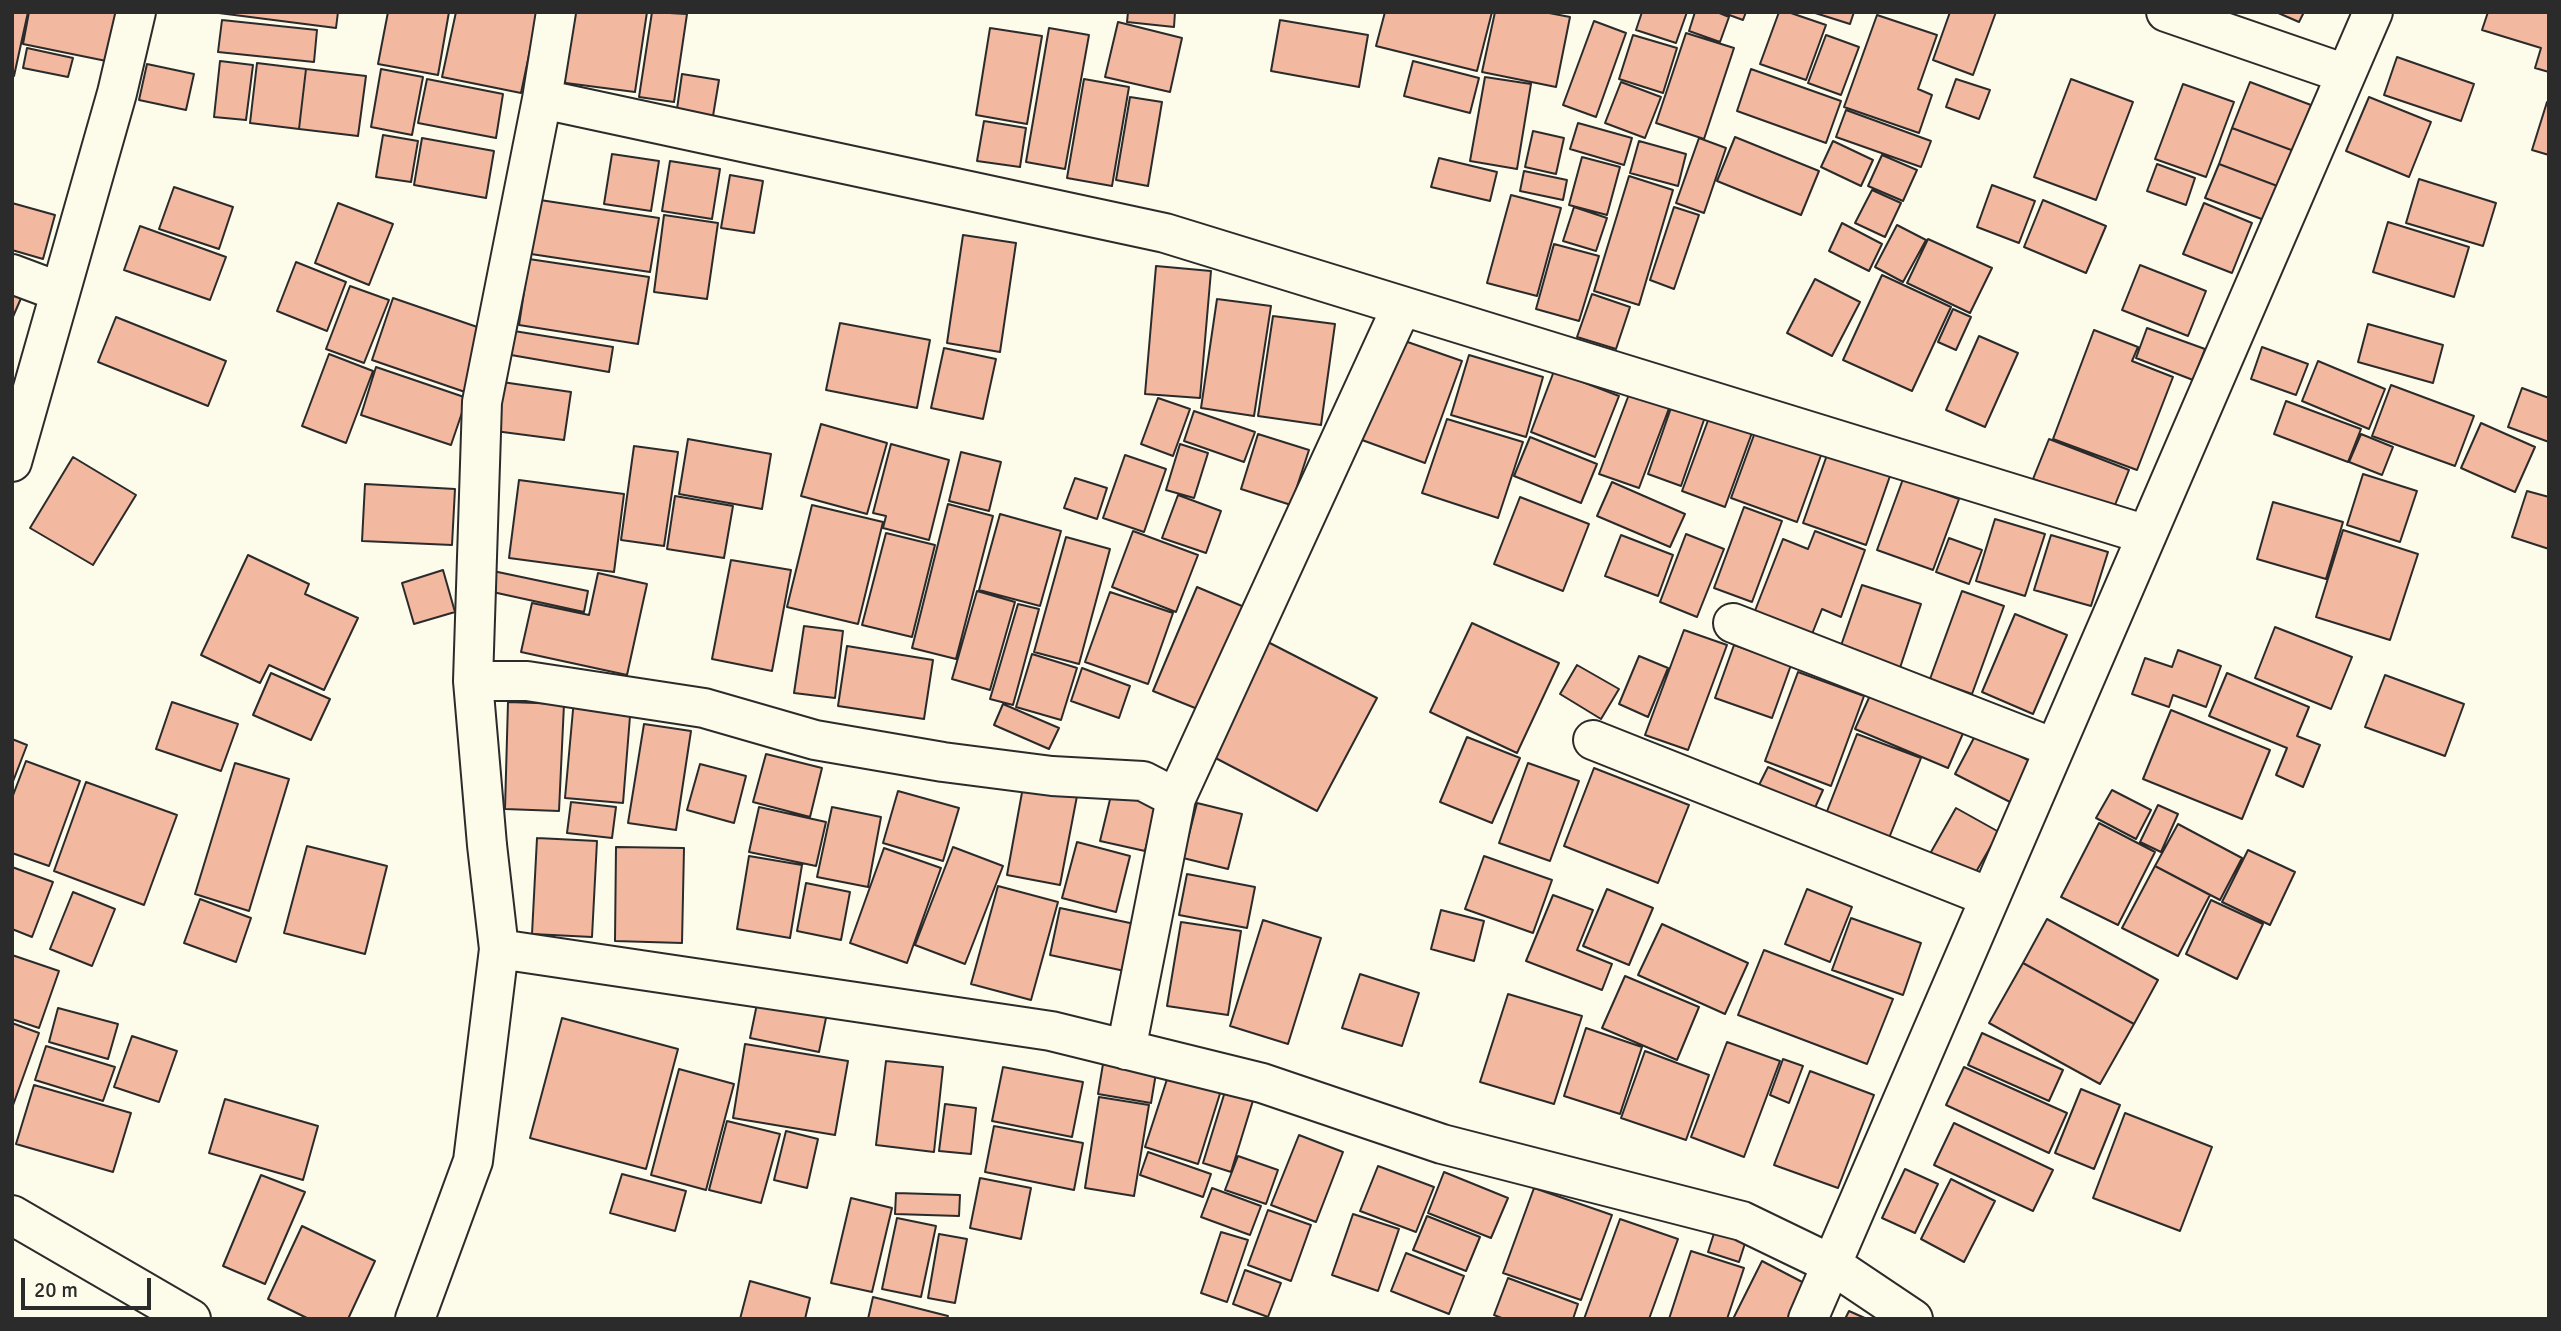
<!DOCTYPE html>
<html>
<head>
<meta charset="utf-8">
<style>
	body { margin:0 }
	#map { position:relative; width:2561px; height:1331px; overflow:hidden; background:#fdfbea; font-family:Signika,sans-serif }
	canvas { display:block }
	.frame { position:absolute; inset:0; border:14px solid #2b2b2b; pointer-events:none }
	.scale { position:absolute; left:21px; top:1278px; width:130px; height:32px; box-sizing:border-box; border:4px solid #2b2b2b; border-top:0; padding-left:9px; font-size:21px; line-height:24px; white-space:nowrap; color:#2b2b2b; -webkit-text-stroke:5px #fdfbea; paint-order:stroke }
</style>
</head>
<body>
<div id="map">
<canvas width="2561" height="1331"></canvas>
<div class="frame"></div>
<div class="scale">20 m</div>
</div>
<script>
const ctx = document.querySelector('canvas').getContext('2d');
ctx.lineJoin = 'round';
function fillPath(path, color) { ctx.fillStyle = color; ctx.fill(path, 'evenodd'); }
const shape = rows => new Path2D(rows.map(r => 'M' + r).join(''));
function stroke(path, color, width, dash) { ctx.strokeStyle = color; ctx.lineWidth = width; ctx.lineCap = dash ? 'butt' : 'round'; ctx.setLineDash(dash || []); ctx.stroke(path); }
const building = shape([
	[12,12,28,12,14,76,12,75,12,12],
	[29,12,126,12,116,63,23,44,29,12],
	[211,12,338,12,336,28,211,12],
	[388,12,449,12,438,75,378,64,388,12],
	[456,12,538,12,521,93,442,77,456,12],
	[568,12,647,12,635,92,558,82,568,12],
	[652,12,687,14,674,102,639,97,652,12],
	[1128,12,1175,12,1174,27,1127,22,1128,12],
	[1385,12,1492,12,1477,71,1376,46,1385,12],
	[1495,12,1544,12,1570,17,1556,87,1482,72,1495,12],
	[1642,12,1687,12,1676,43,1636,30,1642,12],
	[1695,12,1717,12,1729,17,1720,42,1689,31,1695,12],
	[1721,12,1746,12,1743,20,1721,12],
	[1779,12,1788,12,1826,25,1806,80,1760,64,1779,12],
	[1812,12,1854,12,1850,24,1812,12],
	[1950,12,1996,12,1973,75,1933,60,1950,12],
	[2276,12,2304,12,2299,22,2276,12],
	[2488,12,2549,12,2549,72,2535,68,2541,48,2482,30,2488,12],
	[1877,15,1937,35,1918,89,1932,95,1919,133,1844,107,1877,15],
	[222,20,317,30,314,62,218,52,222,20],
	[1280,20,1368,35,1359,87,1271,71,1280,20],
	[1594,21,1626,33,1596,117,1563,105,1594,21],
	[1118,22,1182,38,1170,92,1105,77,1118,22],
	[990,28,1042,36,1027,124,976,115,990,28],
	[1049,28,1089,35,1065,169,1026,162,1049,28],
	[1686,33,1734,48,1704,139,1656,123,1686,33],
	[1633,35,1677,48,1663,93,1619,79,1633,35],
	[1826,35,1859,47,1841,95,1808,83,1826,35],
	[27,48,73,58,68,77,23,68,27,48],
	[2397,57,2474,84,2461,121,2384,95,2397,57],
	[220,61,253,65,246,120,214,117,220,61],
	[1413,61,1479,78,1470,113,1404,96,1413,61],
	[257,63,306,69,299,129,250,123,257,63],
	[147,64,194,74,186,110,139,100,147,64],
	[306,69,366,76,358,136,299,129,306,69],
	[381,69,423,77,412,135,371,127,381,69],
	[1751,69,1841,101,1826,143,1737,111,1751,69],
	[682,74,719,80,711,128,675,123,682,74],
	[1485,77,1531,84,1517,169,1470,161,1485,77],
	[427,79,503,94,496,138,418,123,427,79],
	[1084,79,1129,87,1112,186,1067,178,1084,79],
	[1956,79,1990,90,1979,119,1946,107,1956,79],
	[2071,79,2133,102,2096,200,2034,177,2071,79],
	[1621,82,1661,97,1645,138,1605,123,1621,82],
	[2250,82,2311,105,2294,151,2232,128,2250,82],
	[2183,84,2234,102,2206,177,2155,159,2183,84],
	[1130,97,1162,102,1148,186,1116,180,1130,97],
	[2369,97,2431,122,2409,177,2346,151,2369,97],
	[2547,102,2549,103,2549,155,2532,150,2547,102],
	[1846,110,1931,141,1921,167,1836,137,1846,110],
	[984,121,1026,128,1020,167,977,161,984,121],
	[1578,123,1632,138,1624,165,1570,149,1578,123],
	[2232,128,2294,151,2280,187,2219,164,2232,128],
	[1533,131,1564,138,1556,174,1525,167,1533,131],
	[383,135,418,141,411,182,376,177,383,135],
	[1735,137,1819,171,1801,215,1717,181,1735,137],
	[422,138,494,151,486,198,414,185,422,138],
	[1699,138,1726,148,1704,213,1676,203,1699,138],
	[1639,141,1686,154,1678,186,1630,173,1639,141],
	[1833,141,1873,160,1861,186,1821,167,1833,141],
	[612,154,659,161,651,211,604,204,612,154],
	[1882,155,1917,170,1903,201,1868,186,1882,155],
	[1582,157,1620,167,1607,215,1569,205,1582,157],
	[1439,158,1497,172,1490,201,1431,187,1439,158],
	[670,161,720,169,712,219,662,211,670,161],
	[2157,164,2195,178,2186,205,2147,191,2157,164],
	[2219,164,2280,187,2267,221,2205,198,2219,164],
	[1524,171,1567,180,1563,200,1520,191,1524,171],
	[730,175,763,181,754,233,721,228,730,175],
	[1629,176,1673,190,1639,305,1594,291,1629,176],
	[2419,179,2496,203,2483,246,2406,223,2419,179],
	[1992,185,2035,201,2019,243,1977,227,1992,185],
	[174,187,233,207,219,249,159,229,174,187],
	[1872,190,1901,203,1885,237,1855,223,1872,190],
	[1511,195,1561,208,1537,296,1487,283,1511,195],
	[540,200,659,218,650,272,531,254,540,200],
	[2043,200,2106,226,2086,273,2024,247,2043,200],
	[12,203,55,215,43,259,12,250,12,203],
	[338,203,393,224,369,285,315,263,338,203],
	[2204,203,2252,223,2232,273,2183,254,2204,203],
	[1574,207,1607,218,1596,251,1563,241,1574,207],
	[1674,207,1699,215,1674,289,1650,280,1674,207],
	[664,215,718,223,707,299,654,292,664,215],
	[2388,222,2469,247,2454,297,2373,272,2388,222],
	[1842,223,1882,244,1869,271,1829,251,1842,223],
	[1897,225,1926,240,1903,282,1875,267,1897,225],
	[140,226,226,257,210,300,124,270,140,226],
	[963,235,1016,243,1000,352,947,343,963,235],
	[1928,239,1992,268,1970,313,1907,283,1928,239],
	[1554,244,1599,256,1579,321,1536,309,1554,244],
	[529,259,649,277,638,344,519,325,529,259],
	[296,262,346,282,327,331,277,311,296,262],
	[2140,265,2206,291,2188,336,2122,310,2140,265],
	[1156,266,1211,271,1200,398,1145,394,1156,266],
	[1882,275,1951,307,1912,391,1843,360,1882,275],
	[1815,279,1860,302,1832,356,1787,333,1815,279],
	[350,286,389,300,364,363,326,349,350,286],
	[12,292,22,296,12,319,12,292],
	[1592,294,1630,307,1616,349,1577,337,1592,294],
	[393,298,486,330,465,392,372,360,393,298],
	[1217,299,1271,306,1254,416,1201,408,1217,299],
	[1953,309,1971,317,1956,350,1938,342,1953,309],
	[1273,316,1335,324,1321,425,1258,416,1273,316],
	[116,317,226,361,208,406,98,362,116,317],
	[840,323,930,340,917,408,826,390,840,323],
	[2368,324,2443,345,2433,383,2358,362,2368,324],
	[2147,328,2205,349,2193,380,2136,358,2147,328],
	[2094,330,2138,347,2132,361,2173,377,2137,470,2053,439,2094,330],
	[514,331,613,347,609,372,511,355,514,331],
	[1979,336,2018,353,1985,427,1946,410,1979,336],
	[1399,339,1462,361,1425,463,1362,440,1399,339],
	[2262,347,2308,364,2296,395,2251,379,2262,347],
	[944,348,996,359,983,419,931,408,944,348],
	[329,354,373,371,346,443,302,426,329,354],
	[1469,355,1543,377,1526,437,1451,415,1469,355],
	[2318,361,2385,389,2369,429,2302,401,2318,361],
	[376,367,467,398,451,445,361,415,376,367],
	[1554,371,1619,396,1595,457,1531,432,1554,371],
	[502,382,571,392,564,440,495,431,502,382],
	[2391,385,2474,416,2455,466,2372,436,2391,385],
	[2522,388,2549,398,2549,442,2508,427,2522,388],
	[1631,389,1671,403,1639,488,1599,474,1631,389],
	[1158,398,1190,409,1173,456,1141,444,1158,398],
	[2286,401,2361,429,2348,462,2274,434,2286,401],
	[1672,405,1705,417,1681,486,1648,474,1672,405],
	[1194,411,1255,432,1244,462,1184,441,1194,411],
	[1710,415,1753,430,1725,507,1682,491,1710,415],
	[1447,419,1523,442,1498,518,1422,493,1447,419],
	[2481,423,2535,447,2515,492,2461,468,2481,423],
	[821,424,887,443,867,514,801,496,821,424],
	[1758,424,1824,447,1797,522,1731,498,1758,424],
	[1258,434,1309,450,1291,505,1241,489,1258,434],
	[2361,434,2393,447,2382,475,2349,462,2361,434],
	[1530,437,1597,464,1581,503,1514,476,1530,437],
	[688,439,771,454,762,509,679,494,688,439],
	[2049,439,2129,470,2113,510,2033,479,2049,439],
	[891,444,949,460,929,540,883,528,886,516,873,513,891,444],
	[1180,444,1208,453,1194,498,1166,490,1180,444],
	[634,446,678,452,664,546,621,540,634,446],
	[961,452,1001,462,989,511,949,501,961,452],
	[1125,455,1166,469,1144,532,1103,518,1125,455],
	[1827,455,1890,476,1866,545,1803,523,1827,455],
	[73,457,136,495,93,565,30,528,73,457],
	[2363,474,2417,491,2400,542,2347,525,2363,474],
	[1075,478,1107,488,1097,519,1064,508,1075,478],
	[1903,479,1959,499,1933,570,1877,550,1903,479],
	[519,480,624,494,614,572,509,558,519,480],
	[1612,482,1685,514,1670,547,1597,516,1612,482],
	[365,484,455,489,452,545,362,541,365,484],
	[2527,491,2549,497,2549,549,2512,537,2527,491],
	[1178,495,1221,511,1206,553,1162,538,1178,495],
	[675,496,733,506,724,558,667,549,675,496],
	[1520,497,1589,524,1563,591,1494,564,1520,497],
	[2273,502,2343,522,2326,579,2257,559,2273,502],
	[948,504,993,516,956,659,912,648,948,504],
	[812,505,883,522,858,624,787,607,812,505],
	[1744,507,1782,521,1752,602,1714,588,1744,507],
	[1000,514,1061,531,1040,606,979,590,1000,514],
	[1995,519,2045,534,2025,596,1976,581,1995,519],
	[2343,530,2418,554,2390,640,2316,617,2343,530],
	[1133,531,1198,555,1176,612,1112,587,1133,531],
	[1815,531,1865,550,1841,617,1822,609,1806,649,1749,626,1783,539,1808,549,1815,531],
	[886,533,935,545,912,637,862,625,886,533],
	[1686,534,1724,549,1697,617,1660,602,1686,534],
	[1621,535,1673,555,1658,596,1605,576,1621,535],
	[2051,535,2108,552,2091,606,2034,590,2051,535],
	[1066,537,1110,549,1079,664,1034,652,1066,537],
	[1949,538,1982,550,1969,584,1936,572,1949,538],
	[248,555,309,584,305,594,358,618,324,690,269,665,260,683,201,655,248,555],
	[731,560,791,570,772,671,712,659,731,560],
	[443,570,455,612,414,624,402,583,443,570],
	[493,571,588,591,584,612,488,591,493,571],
	[598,573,647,584,627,675,521,652,532,603,589,615,598,573],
	[1862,585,1921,604,1896,680,1836,660,1862,585],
	[1197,587,1249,609,1205,712,1153,691,1197,587],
	[977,591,1015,602,990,690,952,679,977,591],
	[1962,591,2004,606,1972,694,1930,679,1962,591],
	[1110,592,1173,613,1148,684,1085,662,1110,592],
	[1018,604,1039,609,1013,705,990,699,1018,604],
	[2015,614,2067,635,2033,714,1982,692,2015,614],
	[1472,623,1559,663,1517,753,1430,712,1472,623],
	[804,626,843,631,835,698,794,693,804,626],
	[2275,627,2352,657,2331,709,2255,678,2275,627],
	[1684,630,1727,645,1688,750,1645,735,1684,630],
	[1264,640,1377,698,1317,811,1204,752,1264,640],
	[1734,645,1791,665,1772,718,1715,698,1734,645],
	[847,646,933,660,924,719,838,706,847,646],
	[2178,650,2221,666,2206,707,2173,695,2169,707,2132,694,2145,658,2172,667,2178,650],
	[1032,654,1077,668,1061,720,1016,707,1032,654],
	[1639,656,1668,668,1648,717,1619,704,1639,656],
	[1577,665,1619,689,1601,719,1560,694,1577,665],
	[1082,668,1130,686,1119,718,1071,701,1082,668],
	[1798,672,1864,696,1831,786,1765,761,1798,672],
	[271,673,330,699,311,740,253,715,271,673],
	[2227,673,2309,707,2297,736,2320,745,2303,787,2276,775,2287,748,2209,716,2227,673],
	[2385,675,2464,704,2445,756,2365,727,2385,675],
	[1872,691,1964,731,1948,768,1855,729,1872,691],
	[574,699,631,704,623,803,565,798,574,699],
	[172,702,238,724,221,771,156,749,172,702],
	[508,702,564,704,559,811,505,809,508,702],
	[1003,704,1059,728,1049,749,994,725,1003,704],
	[2171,710,2270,750,2242,819,2143,779,2171,710],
	[644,724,691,731,676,830,628,823,644,724],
	[1857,734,1921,758,1887,843,1824,819,1857,734],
	[1976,734,2030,761,2010,802,1955,774,1976,734],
	[1467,737,1520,758,1492,823,1440,802,1467,737],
	[12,739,27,745,12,784,12,739],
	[766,754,822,768,810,817,753,802,766,754],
	[26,761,80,781,49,866,12,853,12,798,26,761],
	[235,763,289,779,249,911,195,894,235,763],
	[1528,763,1579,781,1550,861,1499,843,1528,763],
	[700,764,746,776,734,823,687,810,700,764],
	[1768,767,1823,790,1813,812,1757,789,1768,767],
	[1594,768,1689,805,1658,883,1564,846,1594,768],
	[86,782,177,815,144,905,54,871,86,782],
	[1023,787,1077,796,1060,885,1007,875,1023,787],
	[1113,787,1158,798,1145,851,1100,841,1113,787],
	[2112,790,2151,810,2136,839,2096,818,2112,790],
	[898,791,959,808,943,861,883,843,898,791],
	[571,802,616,807,612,838,567,833,571,802],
	[1197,803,1242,814,1228,869,1183,858,1197,803],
	[2158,805,2178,814,2161,852,2140,842,2158,805],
	[759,807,826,822,816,866,749,852,759,807],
	[832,807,881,817,868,887,817,877,832,807],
	[1956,808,1999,832,1969,884,1927,859,1956,808],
	[2099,823,2155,852,2118,925,2061,897,2099,823],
	[2178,824,2242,858,2220,900,2155,866,2178,824],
	[537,838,597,841,592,937,532,934,537,838],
	[1077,842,1130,856,1116,912,1062,898,1077,842],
	[307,846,387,866,365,954,284,933,307,846],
	[616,847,684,848,682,943,615,941,616,847],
	[953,847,1003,866,965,964,915,945,953,847],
	[884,848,941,868,907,963,850,943,884,848],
	[2248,850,2295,872,2270,925,2222,902,2248,850],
	[749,856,802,865,790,938,737,929,749,856],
	[1484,856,1552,880,1533,933,1465,909,1484,856],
	[2155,866,2210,895,2178,956,2122,928,2155,866],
	[12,867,53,882,32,937,12,929,12,867],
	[1187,874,1255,887,1247,928,1179,915,1187,874],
	[806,883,850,892,841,940,797,931,806,883],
	[998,886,1058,902,1031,1000,971,984,998,886],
	[1607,889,1653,908,1629,965,1583,946,1607,889],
	[1807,889,1852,907,1830,962,1785,944,1807,889],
	[73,892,115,909,92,966,50,949,73,892],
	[1553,895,1593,910,1577,950,1612,964,1602,990,1526,961,1553,895],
	[200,899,251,918,236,962,184,943,200,899],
	[2211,900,2263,924,2237,979,2186,954,2211,900],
	[1060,908,1144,926,1134,973,1050,955,1060,908],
	[1441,910,1484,921,1474,961,1431,949,1441,910],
	[1851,918,1921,943,1903,995,1832,970,1851,918],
	[2047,919,2158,980,2134,1024,2023,963,2047,919],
	[1263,920,1321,938,1288,1044,1230,1026,1263,920],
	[1181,922,1241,931,1228,1015,1167,1006,1181,922],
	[1662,924,1748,963,1725,1014,1638,975,1662,924],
	[1764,950,1893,999,1867,1064,1738,1015,1764,950],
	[12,955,59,971,39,1028,12,1019,12,955],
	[2023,963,2134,1024,2100,1084,1989,1023,2023,963],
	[1360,974,1419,993,1402,1046,1342,1028,1360,974],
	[1625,976,1699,1007,1677,1060,1602,1028,1625,976],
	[1508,994,1582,1016,1554,1104,1480,1082,1508,994],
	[758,999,827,1013,819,1052,750,1038,758,999],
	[58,1008,118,1024,108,1059,49,1042,58,1008],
	[562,1018,678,1049,646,1169,530,1138,562,1018],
	[12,1023,39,1033,12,1108,12,1023],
	[1586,1028,1642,1047,1620,1114,1564,1096,1586,1028],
	[1982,1033,2063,1070,2049,1101,1968,1065,1982,1033],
	[132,1036,177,1051,159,1102,114,1087,132,1036],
	[1727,1042,1780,1061,1744,1157,1691,1137,1727,1042],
	[745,1044,848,1061,835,1135,733,1118,745,1044],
	[46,1046,115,1067,103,1101,35,1080,46,1046],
	[1645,1051,1709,1075,1686,1140,1621,1118,1645,1051],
	[1783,1059,1803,1066,1789,1103,1770,1095,1783,1059],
	[886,1061,943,1067,934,1152,876,1145,886,1061],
	[1103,1064,1156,1073,1151,1103,1098,1094,1103,1064],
	[1003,1067,1083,1082,1072,1137,992,1121,1003,1067],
	[1171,1067,1223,1084,1198,1164,1145,1147,1171,1067],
	[1964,1067,2067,1113,2049,1153,1946,1105,1964,1067],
	[679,1069,734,1084,706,1190,651,1175,679,1069],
	[1810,1071,1874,1095,1838,1188,1774,1165,1810,1071],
	[34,1085,131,1113,113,1172,16,1144,34,1085],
	[1227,1085,1255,1094,1231,1172,1203,1163,1227,1085],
	[2081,1089,2120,1105,2094,1169,2055,1153,2081,1089],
	[1099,1097,1149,1105,1134,1196,1085,1188,1099,1097],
	[225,1099,318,1126,303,1180,209,1153,225,1099],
	[945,1104,976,1108,971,1154,939,1151,945,1104],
	[2125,1113,2212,1147,2180,1231,2093,1198,2125,1113],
	[727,1121,780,1134,761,1203,709,1190,727,1121],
	[1954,1123,2053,1170,2033,1211,1934,1165,1954,1123],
	[994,1126,1083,1143,1074,1190,985,1172,994,1126],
	[786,1131,818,1139,807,1188,774,1180,786,1131],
	[1299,1135,1343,1152,1316,1222,1271,1205,1299,1135],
	[1148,1152,1211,1174,1203,1197,1140,1175,1148,1152],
	[1238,1156,1278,1170,1266,1204,1225,1190,1238,1156],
	[1378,1166,1434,1187,1416,1232,1360,1211,1378,1166],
	[1905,1169,1938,1184,1915,1233,1882,1218,1905,1169],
	[1444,1172,1508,1198,1491,1238,1428,1213,1444,1172],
	[622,1174,686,1191,675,1231,610,1213,622,1174],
	[261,1175,305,1192,265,1284,223,1266,261,1175],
	[980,1178,1031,1188,1021,1239,970,1228,980,1178],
	[1951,1179,1995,1201,1964,1262,1921,1239,1951,1179],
	[1212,1188,1261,1206,1250,1235,1201,1217,1212,1188],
	[1534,1188,1612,1215,1581,1300,1503,1273,1534,1188],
	[896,1193,960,1195,959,1216,895,1214,896,1193],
	[851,1198,892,1208,872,1292,831,1283,851,1198],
	[1268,1210,1311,1225,1291,1281,1248,1265,1268,1210],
	[1353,1214,1399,1229,1378,1291,1332,1275,1353,1214],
	[1427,1216,1480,1237,1466,1271,1413,1250,1427,1216],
	[897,1218,936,1226,921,1297,882,1289,897,1218],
	[1620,1219,1678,1239,1649,1319,1584,1319,1620,1219],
	[1717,1224,1748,1234,1739,1262,1708,1252,1717,1224],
	[302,1226,375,1261,348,1319,309,1319,268,1299,302,1226],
	[1221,1232,1248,1240,1227,1302,1201,1293,1221,1232],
	[939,1234,967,1239,955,1303,928,1298,939,1234],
	[1691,1251,1744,1268,1727,1319,1669,1319,1691,1251],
	[1406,1253,1464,1276,1449,1314,1391,1291,1406,1253],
	[1762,1261,1808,1285,1792,1319,1733,1319,1762,1261],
	[1245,1270,1281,1283,1268,1317,1233,1304,1245,1270],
	[1508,1278,1578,1304,1573,1319,1504,1319,1494,1315,1508,1278],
	[750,1281,810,1298,805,1319,740,1319,750,1281],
	[873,1297,948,1316,947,1319,868,1319,873,1297],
	[1849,1311,1867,1319,1845,1319,1849,1311]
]);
fillPath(building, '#f2b8a0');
stroke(building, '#2b2b2b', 2);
const minor = shape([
	[556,12,542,99,1165,233,2147,535],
	[2166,12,2346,74],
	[542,99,482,402,473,681,527,681,704,708,815,740,943,762,1052,776,1143,781,1176,798],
	[12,274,60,292],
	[12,462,117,93,136,12],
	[1733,623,2054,748],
	[473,681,487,845,499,949,1051,1031,1262,1083,1442,1144,1742,1221,1831,1264,1913,1319],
	[1593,740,1989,897],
	[1126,1050,1176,798,1402,306],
	[12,1215,191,1319],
	[415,1319,473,1161,499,949],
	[1808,1319,2373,12]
]);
stroke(minor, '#2b2b2b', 42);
stroke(minor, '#fdfbea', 38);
</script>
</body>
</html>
